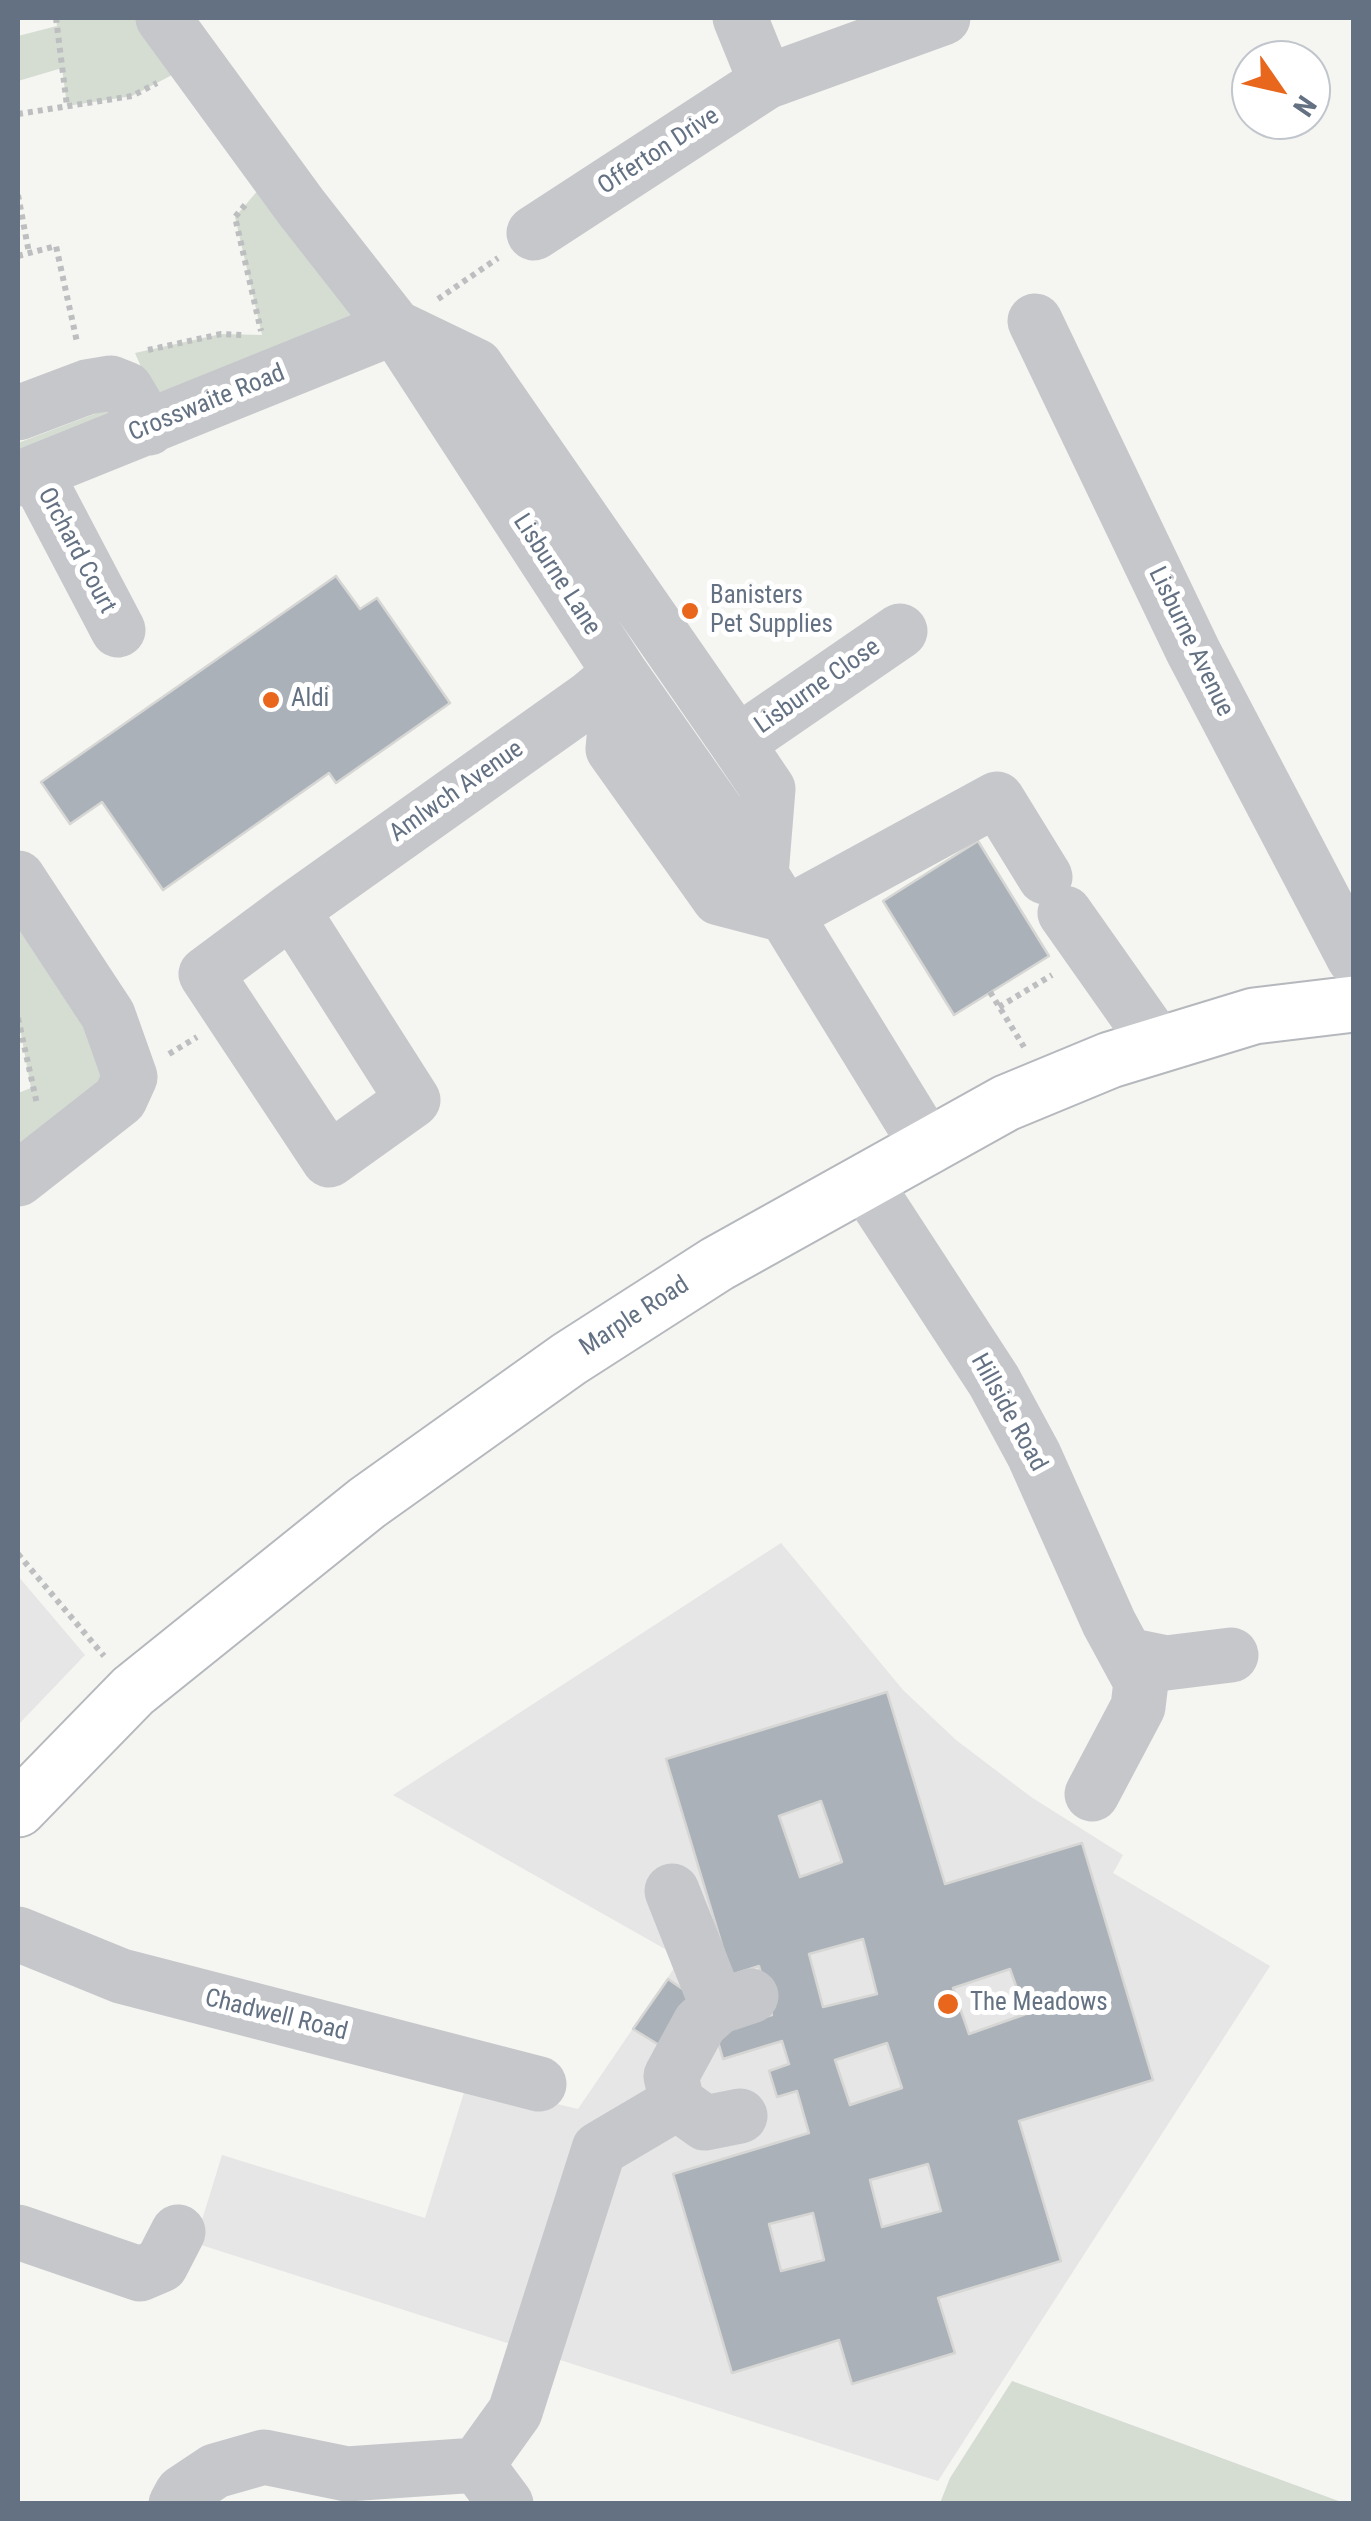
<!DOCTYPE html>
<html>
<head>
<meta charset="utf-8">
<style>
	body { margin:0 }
	#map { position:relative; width:1371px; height:2521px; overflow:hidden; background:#f5f5f1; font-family:"Roboto Condensed",sans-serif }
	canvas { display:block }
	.frame { position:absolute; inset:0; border:20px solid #637183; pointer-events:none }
	.north { position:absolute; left:1231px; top:40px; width:100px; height:100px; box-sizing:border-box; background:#fff; border:2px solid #c1c6cd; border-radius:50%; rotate:124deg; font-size:28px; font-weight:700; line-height:40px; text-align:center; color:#637183 }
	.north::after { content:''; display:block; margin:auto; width:35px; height:45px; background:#e9661d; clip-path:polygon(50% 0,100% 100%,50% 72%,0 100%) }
</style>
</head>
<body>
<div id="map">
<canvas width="1371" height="2521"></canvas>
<div class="frame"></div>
<div class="north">N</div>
</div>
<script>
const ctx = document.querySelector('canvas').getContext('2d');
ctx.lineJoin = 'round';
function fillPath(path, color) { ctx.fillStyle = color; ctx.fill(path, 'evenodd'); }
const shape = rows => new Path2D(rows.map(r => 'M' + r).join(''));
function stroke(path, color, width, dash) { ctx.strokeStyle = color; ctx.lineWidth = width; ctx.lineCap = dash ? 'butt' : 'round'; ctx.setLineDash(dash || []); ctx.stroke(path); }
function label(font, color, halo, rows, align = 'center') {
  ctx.font = font + ' "Roboto Condensed",sans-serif'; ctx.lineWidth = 10; ctx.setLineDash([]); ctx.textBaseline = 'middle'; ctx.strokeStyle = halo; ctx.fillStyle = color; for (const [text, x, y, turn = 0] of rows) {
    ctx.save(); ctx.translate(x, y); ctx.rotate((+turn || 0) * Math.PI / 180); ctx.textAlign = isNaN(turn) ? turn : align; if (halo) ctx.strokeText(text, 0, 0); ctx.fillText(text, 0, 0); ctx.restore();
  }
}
fillPath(shape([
	[781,1543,903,1690,956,1740,1031,1797,1123,1855,1113,1873,1270,1966,938,2481,195,2243,222,2155,425,2218,467,2083,578,2109,681,1958,393,1795],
	[18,1576,85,1655,18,1725]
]), '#e5e6e5');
fillPath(shape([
	[56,18,159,18,193,64,132,96,67,106,62,68,18,81,18,36,57,26],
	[272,174,395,327,18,479,18,443,123,403,146,378,135,353,221,334,262,335,235,217],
	[18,926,130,1077,18,1179,18,1093,31,1088,18,1018],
	[1012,2381,1344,2503,940,2503,950,2478]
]), '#d5dcd2');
const building = shape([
	[336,576,360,609,377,598,450,703,336,783,329,773,163,890,102,802,70,824,41,782,336,576],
	[978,841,1049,956,954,1015,883,901,978,841],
	[887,1692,945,1884,1082,1843,1153,2080,1019,2121,1061,2261,938,2298,955,2353,852,2384,839,2340,732,2373,673,2174,809,2133,797,2091,777,2097,769,2071,789,2064,782,2041,723,2059,715,2031,772,2015,759,1966,731,1975,666,1759,887,1692],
	[821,1801,842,1862,800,1877,779,1816,821,1801],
	[863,1939,877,1994,823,2007,809,1954,863,1939],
	[1010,1969,1026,2014,969,2034,953,1988,1010,1969],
	[887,2043,902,2088,850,2105,835,2060,887,2043],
	[928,2164,941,2211,882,2227,870,2180,928,2164],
	[813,2213,824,2260,781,2271,769,2224,813,2213],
	[668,1979,697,1999,664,2048,633,2029,668,1979]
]);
fillPath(building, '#aab1b8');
stroke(building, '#d6d6d4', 2.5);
const major = shape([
	[18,1809,133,1691,367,1503,569,1359,717,1264,1006,1103,1110,1060,1254,1016,1354,1004]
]);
stroke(major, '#b5b8bd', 59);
stroke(shape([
	[56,18,67,106],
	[18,114,132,96,157,83],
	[18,195,29,253],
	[245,205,235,217,261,331],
	[18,256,56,246,77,342],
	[438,299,498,258],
	[148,350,221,334,244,335],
	[990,992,1024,1047],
	[999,1007,1052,975],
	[18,1018,37,1104],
	[169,1054,197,1037],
	[18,1554,104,1656]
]), '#bcbec0', 6, [5, 5]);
stroke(shape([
	[163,18,301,207,395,327,620,673,761,875,928,1147],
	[740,18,766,82],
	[534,233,766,82,943,18],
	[1035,321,1193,651,1354,958],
	[395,327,476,366,737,743,768,789,761,875],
	[18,413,87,387,111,383,126,389,149,428],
	[35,472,118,630],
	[18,479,395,327],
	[620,673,613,749,719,898,784,915,997,799,1045,877],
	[737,743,900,631],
	[18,878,108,1015,130,1077,120,1099,18,1179],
	[292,910,413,1100,329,1160,206,974,292,910,589,699,620,673],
	[1065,913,1158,1045],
	[865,1183,994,1381,1034,1455,1109,1623,1141,1682,1138,1707,1092,1794],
	[1127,1655,1166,1663,1231,1655],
	[672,1891,718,2007],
	[18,1934,121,1976,539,2084],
	[677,2103,671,2076,700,2023,718,2007,751,1996],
	[18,2232,140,2274,161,2265,178,2232],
	[477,2465,515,2412,599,2149,677,2103,705,2123,740,2116],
	[176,2504,182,2493,215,2471,264,2457,347,2474,477,2465,506,2504]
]), '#c5c7cb', 55);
stroke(major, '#fff', 55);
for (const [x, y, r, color] of [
	[690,611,10,"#e9661d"],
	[271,700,10,"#e9661d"],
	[948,2004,12,"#e9661d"]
]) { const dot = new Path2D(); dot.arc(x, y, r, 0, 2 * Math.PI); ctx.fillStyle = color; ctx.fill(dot); stroke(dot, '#fff', 4); }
label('25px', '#637183', '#fff', [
	["Offerton Drive",659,152,-33],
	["Crosswaite Road",207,404,-22],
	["Orchard Court",76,551,62],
	["Lisburne Lane",556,575,57],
	["Lisburne Avenue",1190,642,64],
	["Lisburne Close",818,687,-35],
	["Amlwch Avenue",457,792,-35],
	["Marple Road",635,1317,-33],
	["Hillside Road",1008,1413,61],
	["Chadwell Road",276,2016,14]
]);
label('25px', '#637183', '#fff', [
	["Banisters",710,597],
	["Pet Supplies",710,626],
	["Aldi",291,700],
	["The Meadows",970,2004]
], 'left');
</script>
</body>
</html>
